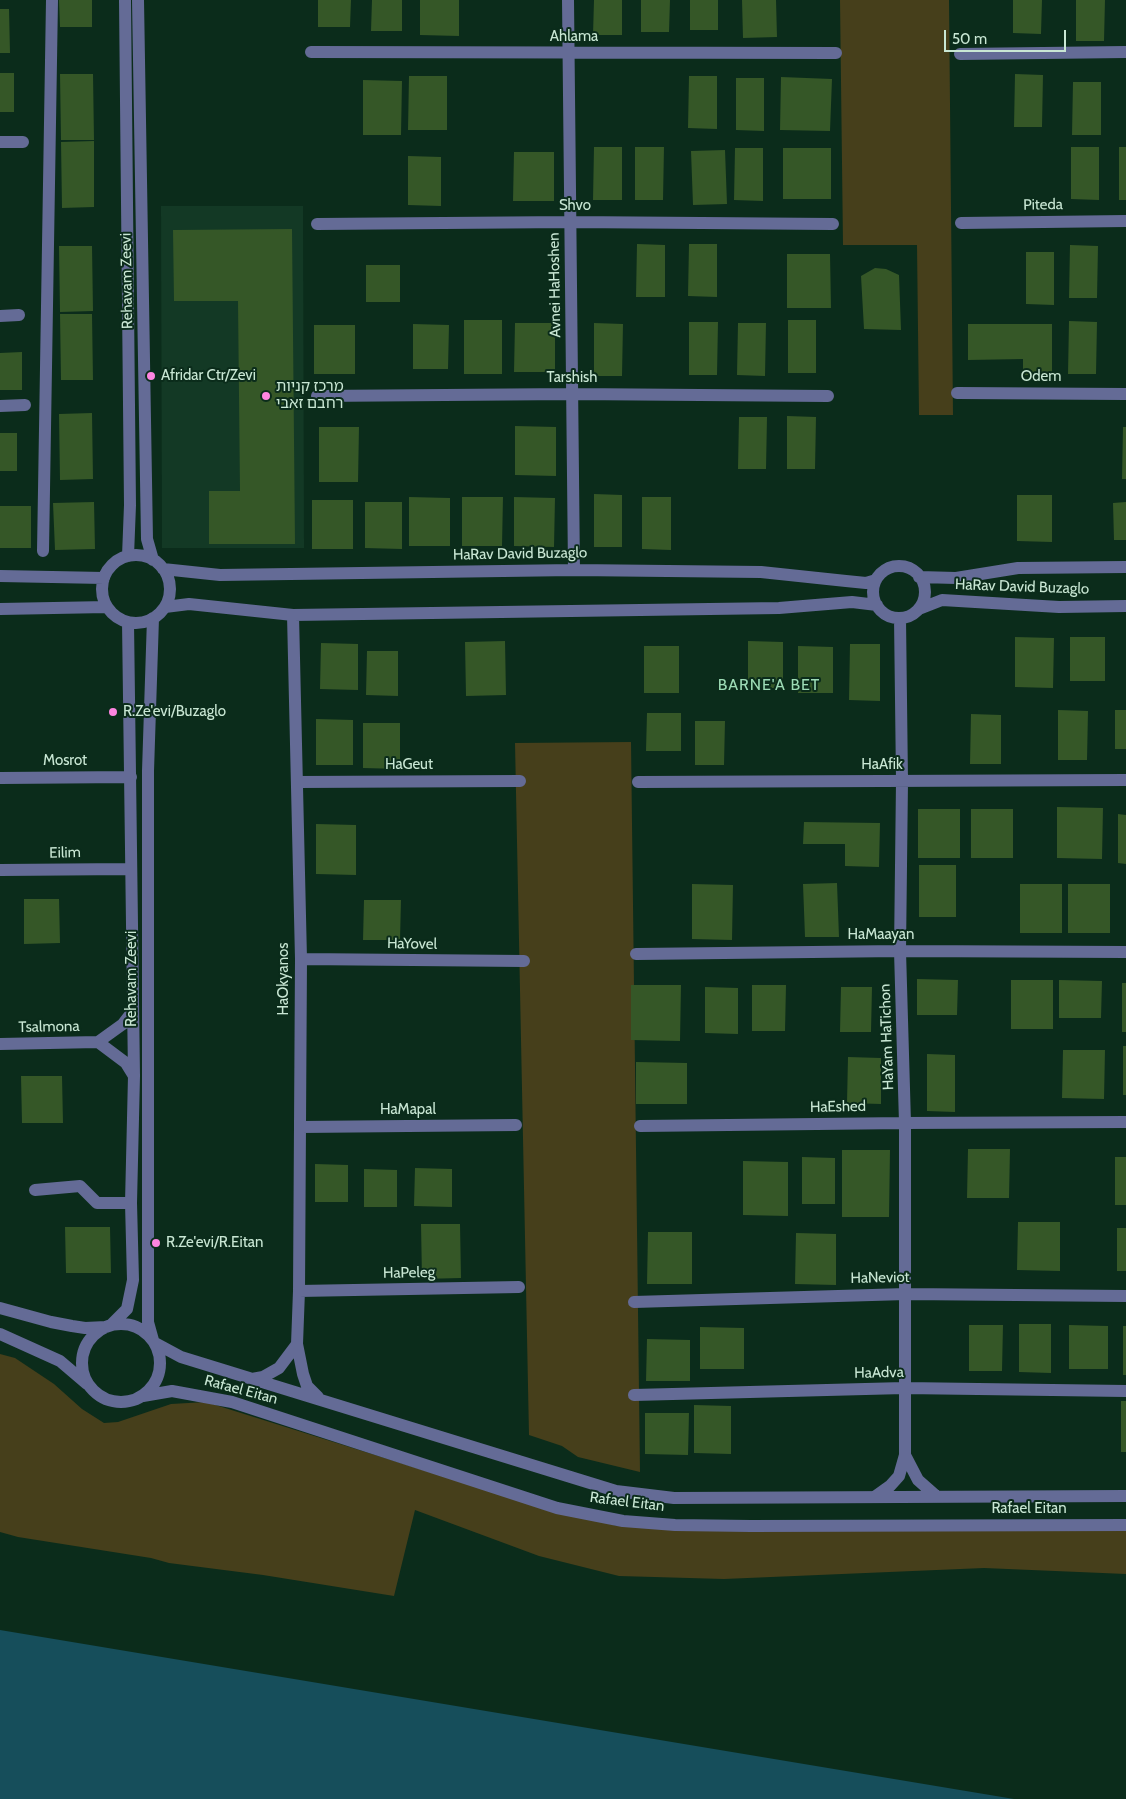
<!DOCTYPE html>
<html>
<head>
<meta charset="utf-8">
<style>
	body { margin:0 }
	#map { position:relative; width:1126px; height:1799px; overflow:hidden; background:#0b2c1b; font-family:Cabin,sans-serif }
	canvas { display:block }
	.scale { position:absolute; left:944px; top:30px; width:122px; height:22px; box-sizing:border-box; border:2px solid #c9e7d4; border-top:0; padding-left:6px; font-size:15px; line-height:18px; white-space:nowrap; color:#c9e7d4; -webkit-text-stroke:4px #0b2c1b; paint-order:stroke }
</style>
</head>
<body>
<div id="map">
<canvas width="1126" height="1799"></canvas>
<div class="scale">50 m</div>
</div>
<script>
const ctx = document.querySelector('canvas').getContext('2d');
ctx.lineJoin = 'round';
function fillPath(path, color) { ctx.fillStyle = color; ctx.fill(path, 'evenodd'); }
const shape = rows => new Path2D(rows.map(r => 'M' + r).join(''));
function stroke(path, color, width, dash) { ctx.strokeStyle = color; ctx.lineWidth = width; ctx.lineCap = dash ? 'butt' : 'round'; ctx.setLineDash(dash || []); ctx.stroke(path); }
function label(font, color, halo, rows, align = 'center') {
  ctx.font = font + ' Cabin,"Noto Sans Hebrew",sans-serif'; ctx.lineWidth = 4; ctx.setLineDash([]); ctx.textBaseline = 'middle'; ctx.strokeStyle = halo; ctx.fillStyle = color; for (const [text, x, y, turn = 0] of rows) {
    ctx.save(); ctx.translate(x, y); ctx.rotate((+turn || 0) * Math.PI / 180); ctx.textAlign = isNaN(turn) ? turn : align; if (halo) ctx.strokeText(text, 0, 0); ctx.fillText(text, 0, 0); ctx.restore();
  }
}
fillPath(shape([
	[161,206,303,206,304,548,162,548]
]), '#133925');
fillPath(shape([
	[840,0,949,0,953,415,919,415,917,245,843,245],
	[631,742,640,1472,578,1457,562,1446,529,1435,515,743],
	[0,1354,15,1358,54,1384,82,1409,104,1423,118,1422,171,1404,206,1402,509,1497,617,1526,1126,1530,1126,1574,984,1568,724,1579,619,1576,539,1556,415,1510,394,1596,263,1575,169,1563,151,1558,18,1537,0,1532]
]), '#463f1b');
fillPath(shape([
	[0,1630,1014,1799,0,1799]
]), '#164e5b');
fillPath(shape([
	[59,0,92,0,92,27,60,27],
	[318,0,351,0,350,27,318,27],
	[372,0,402,0,402,31,371,31],
	[420,0,459,0,459,36,420,35],
	[594,0,622,0,622,35,593,35],
	[641,0,670,0,669,32,641,32],
	[690,0,718,0,718,30,690,30],
	[742,0,776,0,777,37,743,38],
	[1013,0,1042,0,1041,34,1013,33],
	[1076,0,1105,0,1104,41,1076,41],
	[0,9,9,9,10,53,0,53],
	[0,73,14,73,14,112,0,112],
	[60,74,93,74,94,140,61,140],
	[1015,74,1043,75,1042,127,1014,127],
	[409,76,447,76,447,130,408,130],
	[689,76,717,76,717,129,688,128],
	[781,77,832,79,830,131,780,130],
	[736,78,764,78,764,131,736,130],
	[363,80,402,81,401,135,363,135],
	[1073,82,1101,82,1101,135,1072,135],
	[94,141,94,207,62,208,61,142],
	[594,147,622,147,622,200,593,200],
	[635,147,664,147,663,200,635,200],
	[1071,147,1099,147,1099,200,1071,199],
	[1119,147,1126,147,1126,200,1119,200],
	[735,148,763,148,763,201,734,200],
	[783,148,831,148,831,199,783,199],
	[725,150,727,204,693,205,691,151],
	[514,152,554,152,554,201,513,201],
	[408,156,441,157,441,206,408,205],
	[292,229,295,544,209,544,209,491,240,491,238,301,174,301,173,230],
	[637,244,665,245,665,297,636,297],
	[689,244,717,244,717,297,688,296],
	[1070,245,1098,246,1097,298,1069,298],
	[59,246,92,246,93,311,60,312],
	[1026,252,1054,252,1054,305,1026,304],
	[787,254,830,254,831,308,787,308],
	[366,265,400,265,400,302,366,302],
	[875,268,886,269,899,275,901,330,864,329,861,276],
	[60,314,92,314,93,380,61,380],
	[464,320,502,320,502,374,464,374],
	[788,320,816,320,816,373,788,373],
	[1069,321,1097,322,1096,374,1068,374],
	[689,322,718,322,717,375,689,375],
	[515,323,555,323,555,372,514,372],
	[594,323,623,324,622,376,594,376],
	[738,323,766,323,765,376,737,375],
	[413,324,449,325,448,369,413,369],
	[968,324,1052,324,1052,375,1023,375,1023,359,968,360],
	[314,325,355,325,355,374,314,374],
	[22,352,22,390,0,390,0,353],
	[92,413,93,479,60,480,59,414],
	[787,416,816,417,815,469,787,469],
	[739,417,767,417,766,469,738,469],
	[515,426,556,427,556,476,515,475],
	[319,427,359,427,358,482,319,482],
	[1123,427,1126,427,1126,479,1122,479],
	[0,433,17,433,17,471,0,471],
	[594,494,622,495,622,547,594,547],
	[1017,495,1052,495,1052,542,1017,541],
	[409,497,450,498,450,546,409,546],
	[462,497,503,497,502,546,462,546],
	[514,497,555,498,554,547,514,546],
	[642,497,671,497,671,550,642,549],
	[312,500,353,500,353,549,312,549],
	[94,502,95,549,55,550,53,503],
	[365,502,402,502,402,549,365,548],
	[1126,502,1126,540,1114,540,1113,503],
	[0,506,31,506,31,548,0,548],
	[1015,637,1054,638,1053,688,1015,687],
	[1070,637,1105,637,1105,681,1070,681],
	[505,641,506,695,466,696,465,642],
	[748,641,783,642,783,688,748,688],
	[321,643,358,644,358,690,320,689],
	[850,644,880,644,880,701,849,700],
	[644,646,679,646,679,693,644,693],
	[798,646,833,647,833,693,798,693],
	[367,651,398,651,398,696,366,695],
	[1058,710,1088,711,1087,760,1058,760],
	[1115,710,1126,710,1126,749,1115,749],
	[647,713,681,713,681,751,646,751],
	[971,714,1001,715,1001,764,970,764],
	[316,719,353,720,353,765,316,765],
	[695,721,725,721,724,765,695,765],
	[363,723,400,723,400,769,363,768],
	[1057,807,1103,808,1102,859,1057,858],
	[918,809,960,809,960,858,918,858],
	[971,809,1013,809,1013,858,971,858],
	[1118,814,1126,815,1126,864,1118,863],
	[804,822,880,823,879,867,845,866,845,844,803,844],
	[316,824,356,825,356,875,316,874],
	[919,865,956,865,956,917,919,917],
	[837,883,839,937,805,937,803,884],
	[692,884,733,885,732,940,692,939],
	[1020,884,1062,884,1062,933,1020,933],
	[1068,884,1110,884,1110,933,1068,933],
	[24,899,59,899,60,943,24,944],
	[364,900,401,900,400,940,363,940],
	[917,979,958,980,957,1015,917,1015],
	[1011,980,1053,980,1053,1029,1011,1029],
	[1059,980,1102,981,1101,1018,1059,1018],
	[1122,983,1126,983,1126,1032,1122,1032],
	[631,985,681,985,680,1041,631,1040],
	[752,985,786,985,785,1031,752,1031],
	[705,987,738,988,738,1034,705,1033],
	[841,987,872,987,871,1032,840,1032],
	[1123,1046,1126,1046,1126,1095,1123,1095],
	[1063,1050,1105,1050,1104,1099,1062,1098],
	[927,1054,955,1055,955,1112,927,1111],
	[848,1057,881,1058,881,1104,847,1103],
	[636,1062,687,1063,687,1104,636,1104],
	[21,1076,62,1076,63,1123,22,1123],
	[968,1149,1010,1149,1009,1198,967,1198],
	[842,1150,890,1150,889,1217,842,1217],
	[802,1157,835,1158,835,1204,802,1204],
	[1115,1157,1126,1157,1126,1205,1115,1205],
	[743,1161,788,1162,788,1216,743,1215],
	[315,1164,348,1165,348,1202,315,1202],
	[415,1168,452,1169,452,1207,414,1206],
	[364,1169,397,1170,397,1207,364,1207],
	[1018,1222,1060,1222,1060,1271,1017,1270],
	[421,1224,460,1224,461,1278,422,1279],
	[65,1227,110,1227,111,1273,66,1273],
	[1117,1228,1126,1228,1126,1271,1117,1271],
	[648,1232,692,1232,692,1284,647,1284],
	[796,1233,836,1234,836,1285,795,1284],
	[1019,1324,1051,1324,1051,1373,1019,1372],
	[969,1325,1003,1325,1002,1371,969,1371],
	[1069,1325,1108,1326,1108,1369,1069,1369],
	[1123,1326,1126,1326,1126,1375,1123,1375],
	[700,1327,744,1328,744,1369,700,1369],
	[647,1339,690,1340,690,1381,646,1381],
	[1121,1401,1126,1401,1126,1452,1121,1452],
	[694,1405,731,1406,731,1454,694,1453],
	[645,1413,689,1413,688,1455,645,1454]
]), '#355727');
stroke(shape([
	[125,0,130,505,128,556],
	[138,0,147,539,153,560],
	[568,0,574,570],
	[311,52,836,53],
	[960,54,1126,52],
	[0,142,23,142],
	[961,223,1126,221],
	[317,224,570,222,833,224],
	[0,316,19,315],
	[957,393,1126,394],
	[317,396,572,394,828,396],
	[0,406,25,405],
	[43,551,52,0],
	'102 589a34 34 0 1 1 68 0a34 34 0 1 1-68 0Z',
	'873 592a26 26 0 1 1 52 0a26 26 0 1 1-52 0Z',
	[163,569,220,575,574,570,761,572,846,581,866,583,876,580],
	[0,576,104,578],
	[919,577,956,578,1018,568,1126,567],
	[165,607,189,604,293,615,779,608,852,602,877,605],
	[0,609,107,607],
	[919,609,942,600,1059,607,1126,606],
	[293,615,301,959,299,1291,297,1344,303,1374,307,1386,318,1397],
	[153,618,148,771,148,1322,153,1340],
	[0,778,131,777],
	[297,782,520,781],
	[638,782,1126,780],
	[0,870,130,869],
	[636,954,900,951,1126,952],
	[301,959,524,961],
	[98,1042,126,1063,134,1076],
	[0,1044,98,1042,123,1024,133,1011],
	[640,1126,905,1123,1126,1122],
	[300,1127,516,1125],
	[35,1190,80,1186,97,1203,131,1203],
	[299,1291,519,1287],
	[634,1302,906,1294,1126,1296],
	[0,1308,51,1322,72,1326,85,1328,106,1327],
	'82 1363a39 39 0 1 1 78 0a39 39 0 1 1-78 0Z',
	[111,1325,127,1309,133,1280,131,1203,134,1076,128,622],
	[0,1334,60,1361,87,1384],
	[155,1343,181,1357,616,1491,674,1498,1126,1496],
	[252,1379,263,1377,279,1368,297,1344],
	[634,1395,904,1388,1126,1391],
	[143,1396,172,1391,232,1402,557,1508,623,1521,675,1525,751,1526,1126,1525],
	[905,1455,918,1480,935,1495],
	[876,1496,890,1486,899,1476,905,1455,905,1123,900,951,902,781,900,618]
]), '#646b96', 12);
for (const [x, y, r, color] of [
	[151,376,5,"#fe85e0"],
	[266,396,5,"#fe85e0"],
	[113,712,5,"#fe85e0"],
	[156,1243,5,"#fe85e0"]
]) { const dot = new Path2D(); dot.arc(x, y, r, 0, 2 * Math.PI); ctx.fillStyle = color; ctx.fill(dot); stroke(dot, '#0b2c1b', 2); }
label('15px', '#c9e7d4', '#0b2c1b', [
	["Ahlama",574,37],
	["Piteda",1043,205,-1],
	["Shvo",575,206],
	["Rehavam Zeevi",127,281,-91],
	["Avnei HaHoshen",555,285,-91],
	["Odem",1041,377],
	["Tarshish",572,378],
	["HaRav David Buzaglo",520,554,-1],
	["HaRav David Buzaglo",1022,587,2],
	["Mosrot",65,761],
	["HaGeut",409,765],
	["HaAfik",882,765],
	["Eilim",65,853,-1],
	["HaMaayan",881,935],
	["HaYovel",412,944,1],
	["Rehavam Zeevi",132,979,-90],
	["HaOkyanos",284,979,-90],
	["Tsalmona",49,1027,-1],
	["HaYam HaTichon",887,1037,-92],
	["HaEshed",838,1107,-1],
	["HaMapal",408,1110],
	["HaPeleg",409,1273,-1],
	["HaNeviot",880,1278,-1],
	["HaAdva",879,1373,-1],
	["Rafael Eitan",241,1390,15],
	["Rafael Eitan",627,1502,7],
	["Rafael Eitan",1029,1509]
]);
label('15px', '#c9e7d4', '#0b2c1b', [
	["Afridar Ctr/Zevi",161,376],
	["מרכז קניות",276,387],
	["רחבם זאבי",276,404],
	["R.Ze'evi/Buzaglo",123,712],
	["R.Ze'evi/R.Eitan",166,1243]
], 'left');
ctx.letterSpacing = '1px';
label('16px', '#9ddcb6', '#0b2c1b', [
	["BARNE'A BET",769,685]
]);
ctx.letterSpacing = '0px';
</script>
</body>
</html>
